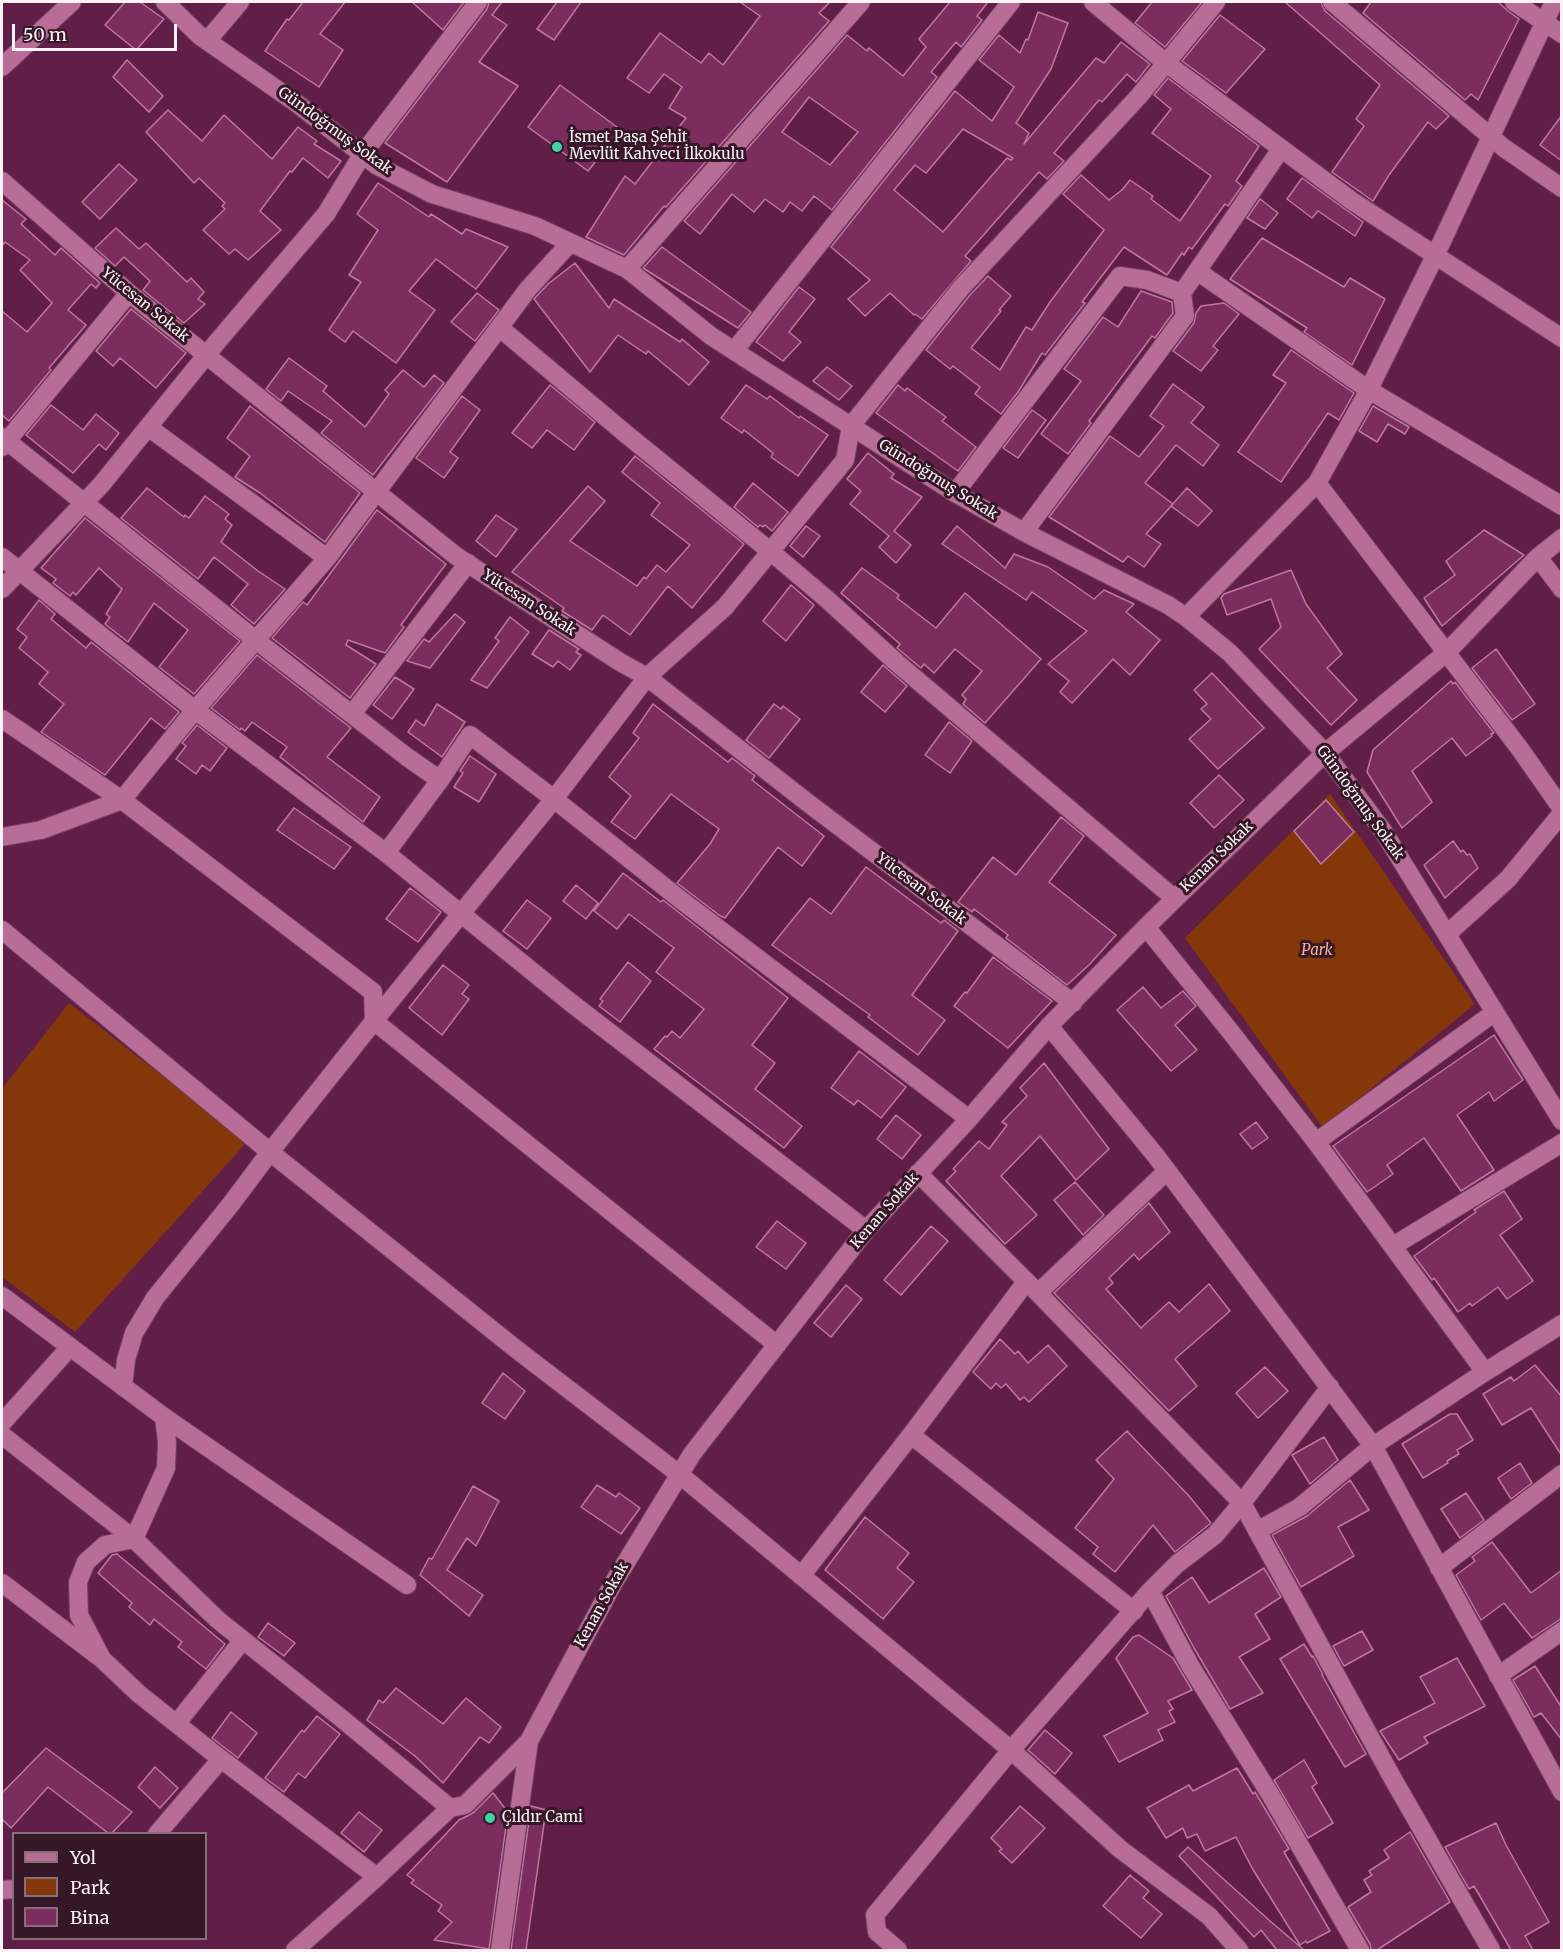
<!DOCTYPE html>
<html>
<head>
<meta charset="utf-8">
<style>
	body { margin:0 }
	#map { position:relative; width:1563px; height:1952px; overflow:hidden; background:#611f47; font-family:Merriweather,serif }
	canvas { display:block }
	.frame { position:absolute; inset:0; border:3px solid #fbf2f6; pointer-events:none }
	.legend { position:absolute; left:12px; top:1832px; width:195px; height:108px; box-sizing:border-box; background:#351728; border:2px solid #846f7a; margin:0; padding:8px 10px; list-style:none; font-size:18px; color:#fbf2f6 }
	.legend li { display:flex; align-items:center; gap:12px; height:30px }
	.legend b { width:30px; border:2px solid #846f7a }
	.scale { position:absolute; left:12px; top:24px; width:165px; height:27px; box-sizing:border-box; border:3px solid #fbf2f6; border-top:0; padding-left:8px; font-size:18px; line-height:21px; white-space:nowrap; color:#fbf2f6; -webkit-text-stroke:4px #351728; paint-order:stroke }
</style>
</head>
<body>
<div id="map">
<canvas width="1563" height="1952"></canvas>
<div class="frame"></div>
<ul class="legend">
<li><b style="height:8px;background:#b76d96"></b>Yol</li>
<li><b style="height:16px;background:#843708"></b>Park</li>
<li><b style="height:16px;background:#7b2d5d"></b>Bina</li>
</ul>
<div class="scale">50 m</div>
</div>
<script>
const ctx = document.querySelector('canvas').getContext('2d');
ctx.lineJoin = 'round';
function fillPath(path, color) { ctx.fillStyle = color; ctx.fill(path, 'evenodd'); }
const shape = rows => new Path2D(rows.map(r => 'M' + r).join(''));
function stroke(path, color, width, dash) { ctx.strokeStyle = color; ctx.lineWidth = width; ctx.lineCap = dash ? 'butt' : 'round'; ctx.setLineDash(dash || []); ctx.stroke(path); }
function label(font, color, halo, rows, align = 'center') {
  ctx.font = font + ' Merriweather,serif'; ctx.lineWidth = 6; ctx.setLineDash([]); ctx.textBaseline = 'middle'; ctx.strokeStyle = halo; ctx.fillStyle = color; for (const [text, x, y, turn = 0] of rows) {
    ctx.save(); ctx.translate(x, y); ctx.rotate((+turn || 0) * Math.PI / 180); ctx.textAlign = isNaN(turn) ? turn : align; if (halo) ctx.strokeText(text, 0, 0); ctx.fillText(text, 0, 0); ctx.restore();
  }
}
fillPath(shape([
	[1330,794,1475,1004,1323,1128,1185,938],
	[69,1003,247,1142,75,1332,2,1277,2,1089]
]), '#843708');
const building = shape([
	[125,2,140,2,164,19,136,50,105,25,125,2],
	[303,2,345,2,320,34,343,50,319,87,265,51,287,19,289,20,303,2],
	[412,2,464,2,443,30,412,2],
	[489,2,502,2,492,15,507,25,479,62,518,86,447,182,385,143,487,9,489,2],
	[557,2,581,2,554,40,537,29,557,2],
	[740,2,830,2,819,13,829,21,666,207,664,206,624,255,586,237,625,176,635,184,686,118,669,108,682,87,664,74,649,93,627,78,660,33,701,63,709,53,723,65,760,16,740,2],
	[950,2,988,2,977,16,982,20,961,47,956,42,931,72,937,77,832,210,814,196,802,211,790,202,783,212,765,199,754,212,732,194,700,234,684,221,847,35,867,51,869,48,903,76,926,47,919,39,950,2],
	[809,97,858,132,830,165,782,132,809,97],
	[1152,2,1202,2,1165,47,1135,23,1152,2],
	[1285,2,1321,2,1325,11,1449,116,1436,129,1428,122,1389,175,1373,201,1332,172,1364,126,1356,119,1380,85,1285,2],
	[1371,2,1498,2,1508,11,1519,19,1478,100,1471,94,1465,100,1363,13,1371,2],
	[1038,12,1068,23,1051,69,1016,123,1029,133,1024,144,1096,58,1104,63,1121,42,1150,64,1136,82,1127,74,1102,102,1099,100,1054,153,1064,161,1047,179,1039,172,965,256,971,261,922,319,915,314,914,315,890,293,865,316,848,299,870,280,831,247,955,91,992,121,1014,87,979,60,999,35,1020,53,1026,39,1028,40,1038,12],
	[963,129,1013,158,1011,160,1007,158,943,232,894,190,915,165,926,173,963,129],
	[1220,15,1265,49,1226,93,1182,61,1220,15],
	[127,60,163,96,149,112,113,77,127,60],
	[1168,78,1259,146,1236,181,1242,186,1228,206,1225,204,1192,249,1189,247,1184,255,1182,253,1167,275,1124,247,1082,302,1085,303,1045,355,1042,353,1018,392,1001,414,975,394,980,387,953,366,950,369,926,350,970,295,988,276,1011,296,999,310,1001,311,971,348,1000,370,1026,327,1032,330,1050,302,1104,230,1063,194,1081,175,1109,200,1122,190,1130,180,1153,196,1151,199,1180,221,1211,176,1152,133,1171,109,1154,95,1168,78],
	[560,85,621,130,588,171,528,127,560,85],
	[168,110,202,141,224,115,272,159,298,127,317,141,314,144,341,161,328,178,303,158,292,172,290,171,260,211,281,230,248,260,235,249,229,254,203,230,225,209,222,206,225,203,199,178,194,183,146,132,168,110],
	[1562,115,1562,161,1540,145,1562,115],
	[119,164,137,180,100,219,82,202,119,164],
	[1302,178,1363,222,1355,236,1318,211,1312,218,1287,199,1302,178],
	[378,183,429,217,431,214,462,234,466,229,508,247,476,289,436,259,409,291,435,310,396,363,353,331,345,342,329,330,361,282,349,275,378,230,357,214,378,183],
	[1260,199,1278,213,1265,229,1247,218,1260,199],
	[2,200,26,219,21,224,55,255,61,248,100,283,96,288,91,284,68,310,86,325,49,368,51,370,9,421,2,415,2,311,27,332,52,303,20,270,30,260,5,242,2,246,2,200],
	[116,228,139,249,146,243,187,282,191,278,204,292,198,299,205,304,184,323,143,290,150,281,124,257,115,266,95,248,116,228],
	[1262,238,1344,287,1350,278,1385,299,1352,365,1304,332,1307,328,1230,279,1262,238],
	[662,247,751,312,738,328,643,268,662,247],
	[575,263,609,308,614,299,680,342,682,339,709,362,689,385,648,351,646,354,618,335,590,372,534,299,548,284,575,263],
	[799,287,815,299,789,332,801,342,783,361,756,342,799,287],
	[1141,291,1172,302,1173,313,1155,338,1152,336,1089,421,1091,423,1068,454,1041,434,1081,381,1064,369,1103,317,1118,327,1141,291],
	[477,293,499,310,475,341,451,322,477,293],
	[1224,303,1239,314,1213,346,1218,350,1201,371,1173,351,1194,323,1196,313,1201,306,1224,303],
	[131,309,186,353,156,388,120,358,113,366,96,351,131,309],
	[1291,350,1354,393,1339,420,1328,413,1281,482,1238,452,1286,383,1273,375,1291,350],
	[289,358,327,386,323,391,365,427,389,394,385,390,403,370,424,387,434,375,444,383,373,475,321,433,332,421,288,391,281,401,266,389,289,358],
	[827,367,852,386,839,400,813,381,827,367],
	[1173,384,1204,407,1191,423,1219,445,1203,466,1176,445,1145,483,1173,504,1146,534,1161,544,1144,567,1128,556,1123,562,1049,517,1110,436,1139,457,1164,426,1150,416,1173,384],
	[550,385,595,422,574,450,547,430,532,448,512,433,550,385],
	[746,385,767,399,770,396,799,418,800,416,828,435,798,476,771,457,773,453,744,430,742,433,721,418,746,385],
	[898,385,905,391,907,388,946,417,942,421,976,447,958,471,876,413,898,385],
	[462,396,480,410,450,452,458,458,444,478,416,458,462,396],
	[51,405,83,430,96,414,119,433,106,450,99,444,73,473,26,435,51,405],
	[250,406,360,493,325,542,260,493,235,477,250,456,227,438,250,406],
	[1373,406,1409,427,1405,434,1388,424,1377,442,1359,431,1373,406],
	[1032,410,1046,420,1018,458,1003,448,1032,410],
	[868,453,894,474,891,478,922,497,894,531,911,545,896,563,879,547,889,536,850,504,861,491,847,479,868,453],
	[635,456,744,544,692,608,668,586,630,635,603,615,592,630,562,611,564,608,512,572,588,486,605,501,570,541,637,586,644,577,646,579,657,565,666,572,690,545,651,515,660,503,622,472,635,456],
	[753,483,788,512,772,531,765,525,763,527,760,525,758,527,734,507,753,483],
	[147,488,184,517,185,515,189,518,205,496,229,514,225,519,232,525,221,542,258,571,285,589,254,624,231,605,248,584,214,557,198,579,121,518,147,488],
	[1187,488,1212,511,1198,526,1171,506,1187,488],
	[377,510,446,564,419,600,401,625,404,627,385,653,348,640,346,645,376,664,350,698,272,638,303,602,307,605,377,510],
	[496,515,517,529,496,557,476,541,496,515],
	[85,518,240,641,194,694,159,667,188,630,154,603,128,642,105,624,110,617,106,614,122,589,99,568,76,595,73,592,70,596,53,583,56,579,41,568,85,518],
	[806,526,820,536,803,557,790,546,806,526],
	[957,526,1005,568,1014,554,1048,567,1094,599,1104,590,1134,604,1126,612,1160,640,1130,675,1113,659,1072,703,1060,692,1069,681,1048,664,1087,631,1032,592,1026,600,942,544,957,526],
	[1484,530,1524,555,1442,626,1424,598,1455,575,1446,561,1484,530],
	[862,568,899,595,897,598,936,628,965,593,1041,659,985,723,963,704,966,699,962,695,982,671,955,649,934,673,924,664,921,668,897,648,900,644,841,593,862,568],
	[1291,570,1306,604,1342,654,1327,668,1357,700,1331,725,1259,649,1281,627,1271,599,1227,615,1221,598,1224,594,1291,570],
	[791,585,814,605,786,641,763,621,791,585],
	[39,600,55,614,51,619,86,648,91,642,179,712,165,729,151,718,105,775,41,732,64,704,39,684,48,672,19,648,27,637,17,629,39,600],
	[455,614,465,622,430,668,407,661,424,639,429,642,455,614],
	[510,617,529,632,487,688,471,680,499,641,495,638,510,617],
	[549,630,579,649,576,652,581,655,570,670,558,661,553,667,532,654,549,630],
	[1496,649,1535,704,1512,720,1472,668,1496,649],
	[257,655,351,728,327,757,380,797,363,822,280,757,287,747,252,722,245,731,241,728,240,730,211,708,257,655],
	[883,665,907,686,885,712,861,692,883,665],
	[1212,673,1264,728,1218,769,1189,739,1211,719,1201,709,1207,704,1194,690,1212,673],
	[395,677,414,689,392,719,373,705,395,677],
	[1451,681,1453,684,1455,682,1494,733,1491,734,1492,736,1466,756,1452,738,1412,771,1432,802,1402,828,1367,772,1373,750,1451,681],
	[437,704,465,722,442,757,408,732,416,720,424,726,437,704],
	[653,704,728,762,732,758,755,776,752,780,824,836,802,866,778,847,725,918,719,915,677,883,710,844,719,829,671,794,635,839,611,822,631,796,609,777,639,738,633,733,653,704],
	[774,704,781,709,783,706,800,719,769,758,746,740,774,704],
	[949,722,972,741,950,773,925,755,949,722],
	[197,725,227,748,210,771,202,765,196,774,176,759,186,746,182,743,197,725],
	[470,756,496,774,479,802,454,787,463,773,460,771,470,756],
	[1219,775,1244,800,1214,828,1190,803,1219,775],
	[1326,800,1354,832,1321,864,1294,831,1326,800],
	[294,808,351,847,334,869,277,830,294,808],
	[1061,817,1084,836,1049,882,1116,935,1089,965,1067,985,1006,938,1008,935,974,909,972,912,958,902,993,857,1016,875,1061,817],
	[1453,841,1461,852,1463,850,1467,855,1470,854,1478,868,1445,898,1424,865,1453,841],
	[866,867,941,923,944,920,958,931,912,995,945,1020,918,1055,868,1017,870,1015,772,945,810,898,831,914,866,867],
	[623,873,661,902,663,900,788,998,752,1045,775,1063,755,1089,802,1126,784,1148,654,1049,665,1036,667,1037,672,1031,680,1038,704,1009,656,972,674,948,629,914,617,929,594,911,623,873],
	[576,885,598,903,586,919,563,901,576,885],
	[410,888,441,912,418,942,386,919,410,888],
	[527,900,551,918,527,949,503,931,527,900],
	[993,957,1052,1001,1008,1048,954,1006,965,992,967,993,993,957],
	[628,962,651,981,620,1022,599,1006,603,1001,600,999,628,962],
	[443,965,469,985,462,994,469,999,442,1035,409,1008,443,965],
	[1143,987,1161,1008,1183,991,1196,1006,1175,1025,1197,1050,1171,1071,1117,1010,1143,987],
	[1494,1035,1523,1080,1494,1101,1489,1092,1457,1115,1494,1170,1461,1191,1424,1138,1387,1165,1393,1174,1367,1192,1333,1146,1494,1035],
	[859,1051,906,1087,881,1118,858,1100,854,1105,831,1088,859,1051],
	[1044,1063,1109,1149,1076,1180,1040,1136,1001,1176,1037,1215,1005,1244,946,1181,956,1171,953,1169,979,1141,989,1149,1007,1125,1002,1122,1027,1096,1020,1088,1044,1063],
	[896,1115,921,1135,902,1159,877,1139,896,1115],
	[1256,1122,1268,1138,1252,1149,1240,1134,1256,1122],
	[1075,1182,1104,1215,1083,1235,1054,1200,1075,1182],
	[1504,1191,1522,1219,1500,1235,1533,1281,1507,1299,1498,1287,1472,1306,1470,1303,1458,1312,1434,1278,1432,1280,1414,1256,1476,1212,1474,1210,1504,1191],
	[1149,1203,1170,1232,1139,1260,1134,1254,1109,1278,1113,1283,1106,1289,1141,1328,1169,1302,1179,1312,1209,1284,1230,1311,1175,1359,1197,1386,1169,1411,1054,1293,1149,1203],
	[777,1221,806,1243,786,1269,756,1247,777,1221],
	[931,1226,948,1241,901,1295,884,1280,931,1226],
	[846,1285,862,1299,831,1337,814,1323,846,1285],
	[1000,1339,1015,1354,1018,1351,1028,1363,1048,1345,1067,1366,1029,1402,1024,1397,1020,1400,1006,1384,1001,1388,996,1383,991,1389,973,1372,1000,1339],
	[1535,1365,1562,1397,1562,1456,1531,1408,1502,1425,1483,1394,1511,1377,1514,1381,1535,1365],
	[1265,1367,1288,1391,1258,1418,1236,1393,1265,1367],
	[503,1373,525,1391,505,1419,482,1403,503,1373],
	[1450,1414,1457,1414,1473,1440,1457,1450,1459,1454,1447,1461,1448,1463,1423,1478,1402,1444,1450,1414],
	[1127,1431,1189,1496,1211,1523,1175,1552,1153,1525,1115,1572,1093,1554,1098,1547,1075,1528,1114,1479,1096,1460,1127,1431],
	[1324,1437,1338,1460,1310,1484,1292,1455,1324,1437],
	[1520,1463,1532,1483,1511,1499,1498,1478,1520,1463],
	[1350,1480,1369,1510,1338,1527,1354,1556,1301,1587,1272,1535,1307,1516,1350,1480],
	[597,1485,616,1497,619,1493,640,1508,621,1534,581,1507,597,1485],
	[473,1486,499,1501,476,1546,467,1538,447,1570,483,1595,469,1616,420,1575,429,1558,432,1559,473,1486],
	[1466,1493,1484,1520,1460,1538,1441,1509,1466,1493],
	[865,1517,909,1553,897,1568,914,1582,883,1619,825,1570,865,1517],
	[1492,1542,1531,1593,1562,1570,1562,1618,1532,1638,1504,1603,1481,1620,1456,1575,1475,1561,1472,1557,1492,1542],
	[117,1554,225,1644,206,1669,178,1647,182,1642,154,1619,150,1625,129,1607,132,1603,98,1573,112,1555,117,1554],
	[1264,1568,1281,1597,1255,1614,1270,1639,1239,1657,1263,1693,1230,1709,1194,1648,1166,1596,1192,1577,1209,1603,1264,1568],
	[268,1623,295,1643,284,1656,258,1637,268,1623],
	[1362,1631,1373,1650,1344,1666,1333,1646,1362,1631],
	[1139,1635,1173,1658,1192,1690,1168,1701,1173,1709,1169,1711,1175,1722,1158,1730,1163,1740,1119,1762,1104,1736,1148,1713,1116,1658,1133,1637,1139,1635],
	[1304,1644,1312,1657,1313,1656,1323,1675,1322,1675,1366,1754,1345,1767,1280,1659,1304,1644],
	[1457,1658,1485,1706,1424,1737,1428,1743,1399,1760,1380,1731,1435,1703,1420,1677,1457,1658],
	[1535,1666,1562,1708,1562,1740,1541,1713,1534,1717,1513,1680,1535,1666],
	[396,1688,443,1724,466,1698,501,1727,489,1743,480,1737,443,1783,415,1756,367,1720,379,1700,383,1703,396,1688],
	[231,1712,257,1733,238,1758,212,1738,231,1712],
	[317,1716,340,1734,305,1778,298,1773,284,1792,265,1778,302,1730,304,1732,317,1716],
	[1045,1730,1072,1753,1055,1774,1028,1750,1045,1730],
	[46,1748,132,1812,112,1833,108,1833,48,1787,11,1828,2,1819,2,1793,46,1748],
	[1304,1760,1317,1783,1312,1787,1333,1823,1308,1838,1274,1780,1304,1760],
	[155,1767,178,1788,160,1808,138,1787,155,1767],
	[1237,1768,1253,1794,1255,1792,1289,1849,1284,1852,1330,1931,1307,1943,1306,1941,1300,1945,1252,1868,1236,1837,1205,1851,1197,1834,1187,1838,1183,1828,1166,1838,1147,1808,1189,1785,1193,1791,1237,1768],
	[493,1793,508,1812,489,1949,434,1940,452,1922,438,1911,442,1905,411,1883,414,1880,407,1875,459,1820,473,1813,493,1793],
	[531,1806,546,1810,526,1950,511,1950,531,1806],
	[1020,1806,1045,1828,1012,1863,999,1851,1002,1849,991,1838,1020,1806],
	[359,1812,382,1830,364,1852,341,1833,359,1812],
	[1496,1823,1506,1845,1549,1922,1525,1936,1533,1950,1511,1950,1474,1886,1469,1889,1445,1847,1496,1823],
	[1410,1832,1450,1902,1377,1950,1371,1950,1370,1944,1348,1907,1371,1892,1364,1880,1372,1875,1369,1871,1389,1858,1384,1850,1410,1832],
	[1188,1847,1270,1921,1304,1950,1277,1950,1261,1930,1254,1937,1179,1856,1188,1847],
	[1130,1875,1149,1891,1143,1898,1162,1914,1141,1938,1103,1906,1130,1875]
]);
fillPath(building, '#7b2d5d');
stroke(building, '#c0769f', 1.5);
const minor = shape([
	[165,2,200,36,295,102,376,165,432,194,535,226,627,269,711,336,955,493,1024,532,1168,605,1186,617,1230,653,1325,753,1383,831,1562,1121],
	[1093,2,1166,63,1352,201,1562,338],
	[1332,2,1504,148,1562,188],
	[1514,2,1562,34],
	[207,41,240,2],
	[2,67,72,2],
	[2,181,129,293,456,556,620,662,647,677,808,803,1073,1003],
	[627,269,861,2],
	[1197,271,1369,390,1562,506],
	[500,328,626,434,770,551,829,601,897,663,1174,898],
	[734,351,1011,2],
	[148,427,327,558],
	[2,437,257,641,407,757,440,780,470,735,554,799,681,900,969,1119],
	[2,447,129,293],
	[1317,483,1520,749,1562,809],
	[955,493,1120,276,1147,280,1182,293,1281,149],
	[1024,532,1185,316,1182,293],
	[2,557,195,710,386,853,570,1002,866,1230],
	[1538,557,1562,589],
	[2,589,101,485,217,342,326,214,362,155,478,2],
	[1186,617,1317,483,1365,397,1435,256,1554,2],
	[352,714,468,563],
	[2,719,122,800,373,992,374,1021,777,1345],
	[2,837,41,830,122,800,195,710,327,558,528,289,570,243],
	[386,853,440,780],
	[1146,927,1230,1031,1316,1142,1485,1372,1562,1324],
	[2,930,270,1152,516,1349,679,1474,1011,1750,1120,1849,1209,1916,1239,1950],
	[1447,934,1508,879,1562,813],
	[1049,1026,1156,1156,1373,1446,1562,1792],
	[1316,1142,1495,1012],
	[918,1173,1038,1293,1242,1503,1393,1779,1491,1950],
	[1393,1246,1562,1143],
	[1038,1293,1167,1171],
	[2,1296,164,1417,167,1442,166,1468,134,1539,2,1435],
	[123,1387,126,1360,134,1333,155,1298,231,1204,270,1152,374,1021,554,799,647,677,725,607,845,460,851,426,961,288,1139,96,1216,2],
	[164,1417,407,1585],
	[2,1423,70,1347],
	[911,1435,1134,1611],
	[1257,1531,1300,1507,1373,1446,1485,1372],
	[1439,1568,1562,1474],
	[801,1576,911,1435,1026,1282],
	[2,1583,98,1656],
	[1150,1591,1191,1667,1270,1794,1360,1950],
	[1498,1676,1562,1631],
	[177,1723,243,1640],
	[157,1834,221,1759],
	[377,1877,221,1759,139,1694,102,1659,79,1615,78,1582,86,1562,105,1545,134,1539,218,1620,341,1718,450,1808],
	[2,1890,14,1889],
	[295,1950,377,1877,450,1808,465,1805,529,1741,614,1582,692,1454,866,1230,969,1119,1049,1026,1146,927,1325,753,1447,652,1538,557,1562,538],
	[500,1950,529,1741],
	[898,1950,877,1932,875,1915,1011,1750,1150,1591,1177,1564,1215,1535,1242,1503,1330,1387]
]);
stroke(minor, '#733f61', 20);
stroke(minor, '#b76d96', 18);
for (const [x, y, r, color] of [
	[557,147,6,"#3fd4a2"],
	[490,1818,6,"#3fd4a2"]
]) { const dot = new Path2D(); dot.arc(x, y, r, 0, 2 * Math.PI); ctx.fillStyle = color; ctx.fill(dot); stroke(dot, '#351728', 2); }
label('15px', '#fbf2f6', '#351728', [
	["Gündoğmuş Sokak",335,131,36],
	["Yücesan Sokak",145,305,39],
	["Gündoğmuş Sokak",938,480,32],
	["Yücesan Sokak",529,603,33],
	["Gündoğmuş Sokak",1360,803,54],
	["Kenan Sokak",1217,857,-44],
	["Yücesan Sokak",921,889,37],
	["Kenan Sokak",885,1211,-49],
	["Kenan Sokak",602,1605,-61]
]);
label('15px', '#fbf2f6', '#351728', [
	["İsmet Paşa Şehit",569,138],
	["Mevlüt Kahveci İlkokulu",569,155],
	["Çıldır Cami",502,1818]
], 'left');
label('italic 15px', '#f5b191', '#351728', [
	["Park",1317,951]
]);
</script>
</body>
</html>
